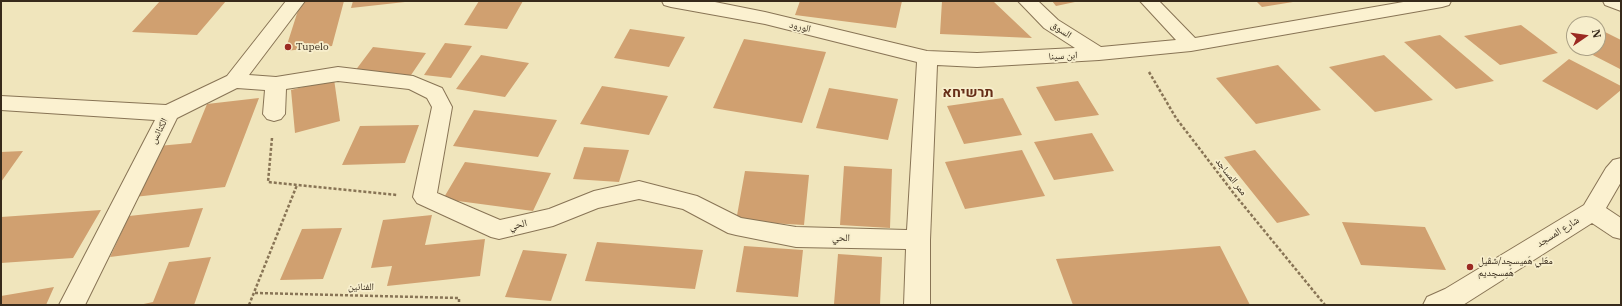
<!DOCTYPE html>
<html>
<head>
<meta charset="utf-8">
<style>
	body { margin:0 }
	#map { position:relative; width:1622px; height:306px; overflow:hidden; background:#f0e5bc; font-family:"IBM Plex Serif",serif }
	canvas { display:block }
	.frame { position:absolute; inset:0; border:2px solid #372a1b; pointer-events:none }
	.north { position:absolute; left:1566px; top:16px; width:40px; height:40px; box-sizing:border-box; background:#f7eecc; border:1px solid #aaa085; border-radius:50%; rotate:77deg; font-size:11px; font-weight:700; line-height:16px; text-align:center; color:#372a1b }
	.north::after { content:''; display:block; margin:auto; width:14px; height:18px; background:#9b2a22; clip-path:polygon(50% 0,100% 100%,50% 72%,0 100%) }
</style>
</head>
<body>
<div id="map">
<canvas width="1622" height="306"></canvas>
<div class="frame"></div>
<div class="north">N</div>
</div>
<script>
const ctx = document.querySelector('canvas').getContext('2d');
ctx.lineJoin = 'round';
function fillPath(path, color) { ctx.fillStyle = color; ctx.fill(path, 'evenodd'); }
const shape = rows => new Path2D(rows.map(r => 'M' + r).join(''));
function stroke(path, color, width, dash) { ctx.strokeStyle = color; ctx.lineWidth = width; ctx.lineCap = dash ? 'butt' : 'round'; ctx.setLineDash(dash || []); ctx.stroke(path); }
function label(font, color, halo, rows, align = 'center') {
  ctx.font = font + ' "IBM Plex Serif","Noto Naskh Arabic",Heebo,serif'; ctx.lineWidth = 3.5; ctx.setLineDash([]); ctx.textBaseline = 'middle'; ctx.strokeStyle = halo; ctx.fillStyle = color; for (const [text, x, y, turn = 0] of rows) {
    ctx.save(); ctx.translate(x, y); ctx.rotate((+turn || 0) * Math.PI / 180); ctx.textAlign = isNaN(turn) ? turn : align; if (halo) ctx.strokeText(text, 0, 0); ctx.fillText(text, 0, 0); ctx.restore();
  }
}
fillPath(shape([
	[160,1,226,1,197,35,132,32],
	[301,1,344,1,332,46,285,51],
	[353,1,405,1,405,2,351,8],
	[479,1,523,1,507,29,464,25],
	[800,1,902,1,896,28,795,15],
	[942,1,993,1,1032,38,940,34],
	[1052,1,1075,1,1075,2,1056,6],
	[1256,1,1293,1,1293,2,1262,7],
	[1521,25,1558,53,1500,65,1464,36],
	[630,29,685,37,669,67,614,58],
	[1605,32,1621,40,1620,69,1583,50,1585,48,1598,48,1598,38],
	[1440,35,1494,81,1456,89,1404,42],
	[744,39,826,52,802,123,713,108],
	[445,43,472,46,451,78,424,75],
	[373,47,426,53,409,78,355,71],
	[481,55,529,63,505,97,456,89],
	[1384,55,1433,100,1375,112,1329,67],
	[1569,59,1621,86,1621,90,1597,110,1542,81],
	[1278,65,1321,110,1256,124,1216,78],
	[334,79,340,121,295,133,291,90],
	[1078,81,1099,115,1055,121,1036,87],
	[602,86,668,96,649,135,580,124],
	[829,88,898,99,888,140,816,128],
	[259,98,225,187,134,197,158,146,191,143,207,104],
	[1003,98,1022,135,964,144,947,106],
	[474,110,557,120,538,157,453,146],
	[419,125,405,163,342,165,360,126],
	[1092,133,1114,171,1054,180,1034,142],
	[584,147,629,150,619,182,573,179],
	[1022,150,1045,196,965,209,945,162],
	[1255,150,1310,215,1277,223,1224,157],
	[23,151,1,182,1,152],
	[465,162,551,173,533,211,443,199],
	[844,166,892,169,890,228,840,225],
	[745,171,809,175,804,225,736,221],
	[203,208,189,247,110,257,129,216],
	[101,210,73,258,1,263,1,217],
	[432,215,425,245,485,239,480,276,387,286,392,266,371,268,383,220],
	[1342,222,1425,227,1446,270,1361,265],
	[342,228,323,279,280,280,302,229],
	[597,242,703,250,695,289,585,281],
	[744,246,803,250,798,297,736,292],
	[1220,246,1250,305,1073,305,1056,259],
	[523,250,567,254,551,301,505,297],
	[838,254,882,257,880,305,834,304],
	[211,257,194,305,139,305,153,302,169,262],
	[54,287,46,305,1,305,1,296]
]), '#d0a070');
const minor = shape([
	[286,1,305,1,249,75,276,77,338,67,413,76,442,88,452,107,437,193,500,220,549,209,594,191,639,181,697,196,741,218,796,227,907,230,917,62,765,24,671,7,664,5,662,1,710,1,765,12,927,51,977,53,1075,48,1044,28,1018,1,1038,1,1058,20,1101,47,1176,40,1140,1,1159,1,1195,38,1409,1,1451,1,1449,5,1442,7,1191,51,1099,60,977,67,937,65,930,240,930,305,904,305,906,249,796,247,736,235,728,233,683,209,639,199,598,208,553,226,499,239,491,237,417,203,413,197,432,107,427,98,409,89,338,81,286,89,285,114,281,119,274,121,267,119,263,114,265,90,237,88,177,118,85,305,59,305,155,120,1,110,1,96,166,105,227,76,286,1],
	[1603,1,1621,1,1621,11,1605,5,1603,1],
	[1621,158,1621,182,1606,208,1621,218,1621,239,1613,237,1592,223,1463,305,1423,305,1427,297,1445,289,1584,205,1606,168,1613,160,1621,158]
]);
stroke(minor, '#887455', 2);
stroke(shape([
	[1149,72,1176,118,1235,195,1325,305],
	[272,138,268,182,397,195],
	[255,293,459,298,459,305],
	[249,305,297,185]
]), '#887455', 2.5, [3, 2]);
fillPath(minor, '#fbf1d0');
for (const [x, y, r, color] of [
	[288,47,4,"#9b2a22"],
	[1470,267,4,"#9b2a22"]
]) { const dot = new Path2D(); dot.arc(x, y, r, 0, 2 * Math.PI); ctx.fillStyle = color; ctx.fill(dot); stroke(dot, '#f7eecc', 1.5); }
label('10px', '#372a1b', '#f7eecc', [
	["الورود",800,27,14],
	["السوق",1061,30,34],
	["ابن سينا",1063,56,-3],
	["الكنائس",159,131,-63],
	["ممر المساجد",1231,177,52],
	["الحي",518,225,-14],
	["شارع المسجد",1558,232,-32],
	["الحي",841,238,1],
	["الفنانين",361,287,1]
]);
label('10px', '#372a1b', '#f7eecc', [
	["Tupelo",296,47],
	["معَلي هَميسچد/شڤيل",1478,261],
	["هَمِسچديم",1478,273]
], 'left');
label('bold 14px', '#662e18', '#f7eecc', [
	["תרשיחא",968,93]
]);
</script>
</body>
</html>
